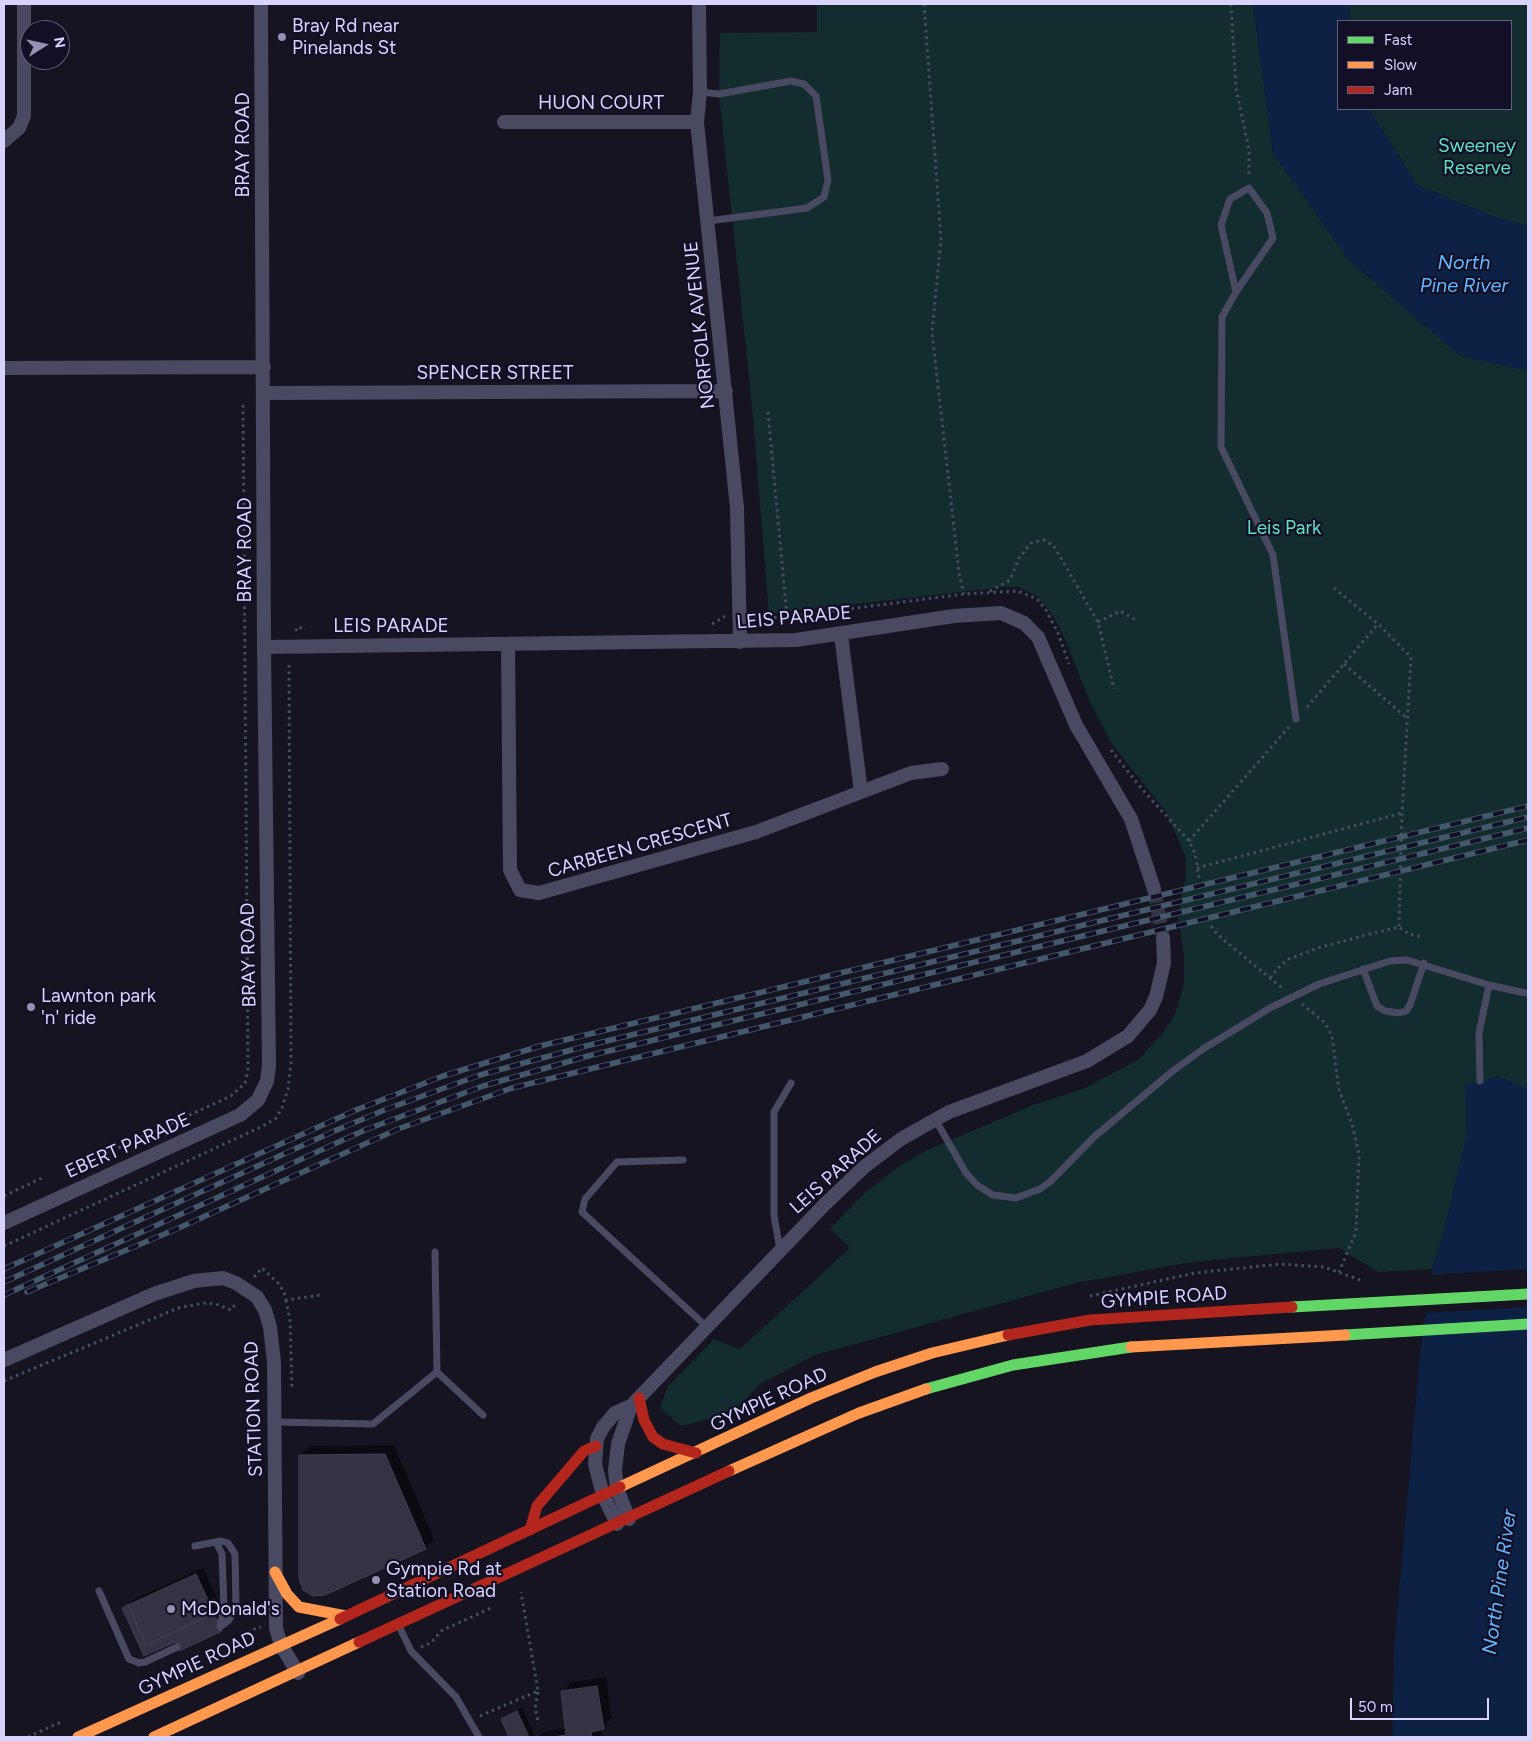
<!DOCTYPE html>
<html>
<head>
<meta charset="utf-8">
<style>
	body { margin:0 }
	#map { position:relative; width:1532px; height:1741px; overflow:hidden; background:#161421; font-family:Figtree,sans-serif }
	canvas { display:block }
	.frame { position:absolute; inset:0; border:5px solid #d9d4ff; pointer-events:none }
	.legend { position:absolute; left:1337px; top:20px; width:175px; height:90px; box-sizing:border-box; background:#130f26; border:1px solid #625e7d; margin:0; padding:6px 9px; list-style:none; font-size:15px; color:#d9d4ff }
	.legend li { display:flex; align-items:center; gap:10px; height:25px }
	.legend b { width:25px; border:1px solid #625e7d }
	.north { position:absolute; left:20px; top:20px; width:50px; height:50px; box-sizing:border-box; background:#130f26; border:1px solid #625e7d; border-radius:50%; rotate:80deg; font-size:14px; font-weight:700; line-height:20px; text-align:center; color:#d9d4ff }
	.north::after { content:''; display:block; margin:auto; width:18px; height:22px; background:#9591b1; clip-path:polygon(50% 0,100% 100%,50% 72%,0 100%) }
	.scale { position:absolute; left:1350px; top:1698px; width:139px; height:22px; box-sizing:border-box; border:2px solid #d9d4ff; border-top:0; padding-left:6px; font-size:15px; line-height:18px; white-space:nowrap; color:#d9d4ff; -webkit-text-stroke:4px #130f26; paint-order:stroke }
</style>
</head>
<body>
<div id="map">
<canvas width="1532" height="1741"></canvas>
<div class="frame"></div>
<ul class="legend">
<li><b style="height:6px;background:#63d668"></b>Fast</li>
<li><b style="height:6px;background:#ff974d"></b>Slow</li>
<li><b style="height:6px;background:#b3261e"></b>Jam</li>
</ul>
<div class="north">N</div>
<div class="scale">50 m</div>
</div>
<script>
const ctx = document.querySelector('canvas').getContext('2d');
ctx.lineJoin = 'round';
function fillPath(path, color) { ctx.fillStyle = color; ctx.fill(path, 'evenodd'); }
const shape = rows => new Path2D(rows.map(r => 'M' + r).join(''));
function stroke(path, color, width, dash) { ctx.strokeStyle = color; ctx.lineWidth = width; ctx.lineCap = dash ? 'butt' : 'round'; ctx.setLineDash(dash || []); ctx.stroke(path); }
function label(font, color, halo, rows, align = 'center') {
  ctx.font = font + ' Figtree,sans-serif'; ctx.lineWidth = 4.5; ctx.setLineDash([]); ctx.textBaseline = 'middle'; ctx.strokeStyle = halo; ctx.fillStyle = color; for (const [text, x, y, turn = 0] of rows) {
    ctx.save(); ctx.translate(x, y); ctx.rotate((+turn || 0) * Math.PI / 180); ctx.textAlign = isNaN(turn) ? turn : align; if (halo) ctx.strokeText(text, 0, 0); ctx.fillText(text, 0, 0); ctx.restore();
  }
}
fillPath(shape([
	[817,4,1253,4,1273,153,1349,260,1459,355,1528,371,1528,1089,1499,1077,1466,1085,1467,1134,1444,1231,1432,1269,1378,1272,1339,1248,1192,1262,1076,1283,815,1355,760,1384,738,1407,705,1420,681,1426,660,1408,668,1386,714,1339,740,1349,850,1248,830,1229,866,1192,898,1167,925,1151,1033,1105,1083,1089,1139,1059,1166,1029,1176,1012,1184,983,1184,955,1178,917,1185,881,1186,858,1166,812,1111,743,1090,702,1065,639,1054,617,1037,596,1018,587,1004,587,769,614,752,405,719,94,720,33,817,32],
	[1349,4,1528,4,1528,226,1494,217,1417,185,1369,109,1511,109,1511,21,1350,21]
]), '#132c2d');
fillPath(shape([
	[1253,4,1349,4,1350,21,1338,21,1338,109,1369,109,1417,185,1494,217,1528,226,1528,371,1459,355,1349,260,1273,153],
	[1499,1077,1528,1089,1528,1737,1392,1737,1394,1651,1419,1365,1432,1269,1444,1231,1467,1134,1465,1085]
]), '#0d2144');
fillPath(shape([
	[1528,1269,1528,1307,1423,1313,1428,1275]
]), '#161421');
fillPath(shape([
	[394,1445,434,1539,425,1548,300,1455,310,1446],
	[203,1568,220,1605,215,1610,223,1628,123,1608,137,1598],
	[606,1677,612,1718,601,1728,602,1737,538,1737,543,1732,567,1728,562,1692,571,1682],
	[522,1707,535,1737,510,1737,502,1719]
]), '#0007');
const building = shape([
	[385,1454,426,1549,325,1595,313,1596,303,1590,299,1578,299,1455,385,1454],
	[196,1574,214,1613,146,1645,128,1605,196,1574],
	[128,1605,146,1645,214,1613,222,1631,179,1651,175,1642,144,1656,122,1608,128,1605],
	[597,1686,604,1729,591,1732,592,1737,553,1737,566,1735,561,1691,597,1686],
	[517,1711,529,1737,509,1737,501,1719,517,1711]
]);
fillPath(building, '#343243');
stroke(building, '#433f54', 1);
stroke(shape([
	[1154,889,1163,938]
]), '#333142', 14, [14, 7]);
stroke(shape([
	[924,4,941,239,932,332,959,573,964,594],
	[1231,4,1236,88,1249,150,1249,177],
	[768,412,787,617],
	[1334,588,1378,624,1411,657,1402,813,1399,927],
	[990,591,1010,580,1019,558,1031,543,1044,540,1054,546,1098,622,1114,689],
	[755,616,759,618,787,617,964,594,1018,591,1037,599,1046,610,1058,633,1069,664],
	[1098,622,1120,611,1138,621],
	[712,624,725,616],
	[296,631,297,627,306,629],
	[1344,664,1408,719],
	[1307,707,1378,624],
	[1111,750,1141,788,1189,841,1195,853,1199,878],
	[1189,841,1289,727],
	[1197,868,1402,813],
	[1211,926,1218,935,1282,988],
	[1270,978,1279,967,1289,959,1318,948,1370,934,1399,927,1409,934,1423,937],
	[1302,1004,1325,1023,1332,1036,1339,1090,1352,1124,1359,1154,1356,1232,1339,1272],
	[64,1168,79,1166,231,1096,245,1083,248,1069,243,404],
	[4,1196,44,1177],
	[4,1246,263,1126,276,1118,282,1108,288,1089,291,1064,289,661],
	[254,1277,262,1268,278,1283,284,1292,286,1300,321,1295],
	[1090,1296,1195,1273,1280,1264,1324,1267,1360,1280],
	[286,1300,290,1320,292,1389],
	[4,1381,178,1308,204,1303,216,1304,231,1310,236,1303],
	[244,1638,251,1630,261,1627],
	[421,1647,431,1643,441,1631,491,1608],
	[538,1692,535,1708,539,1724],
	[480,1716,538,1691,521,1592],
	[28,1737,61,1722]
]), '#44505f', 3, [2.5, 4]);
stroke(shape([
	[700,92,719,94,791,81,804,84,816,96,828,180,824,197,807,208,708,221],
	[1236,292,1273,238,1267,213,1249,188,1230,199,1221,225,1236,292,1222,317,1221,447,1273,555,1296,719],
	[1363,969,1377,1006,1385,1011,1399,1013,1406,1011,1410,1005,1424,963],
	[1480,1081,1479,1033,1489,985],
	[935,1119,966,1173,977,1185,993,1195,1016,1198,1040,1189,1050,1182,1094,1137,1174,1070,1203,1049,1270,1008,1319,984,1390,961,1407,960,1489,985,1525,993],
	[683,1160,617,1162,585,1199,582,1212,707,1327],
	[780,1250,774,1216,774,1112,791,1083],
	[437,1372,483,1415],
	[275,1422,373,1424,437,1372,435,1252],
	[216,1542,222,1554,224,1608,220,1626],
	[195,1546,221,1541,228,1543,235,1554,236,1605,229,1620,220,1627],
	[99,1591,129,1659,139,1663,145,1662,177,1647],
	[400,1628,411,1651,456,1697,479,1737]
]), '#4a4962', 7);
stroke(shape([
	[699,4,700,92,697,122,737,508,740,642],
	[504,122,697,122],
	[4,141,19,128,24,116,24,4],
	[4,368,264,367],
	[264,393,726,391],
	[841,635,861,792],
	[508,644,510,870,520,890,539,893,756,832,911,773,942,769],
	[264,647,796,640,954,616,1001,613,1024,623,1038,637,1076,725,1131,819,1154,889],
	[4,1223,240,1115,258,1100,267,1081,269,1066,264,647,261,4],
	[4,1360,154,1294,194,1281,223,1278,236,1283,257,1297,265,1310,270,1327,274,1362,276,1628,281,1645,298,1673],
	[629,1519,617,1489,615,1470,618,1444,631,1406],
	[617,1524,603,1495,595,1464,597,1439,603,1427,615,1413,631,1406,825,1204,864,1167,901,1139,949,1112,1087,1061,1128,1036,1150,1010,1156,997,1164,963,1163,938]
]), '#4a4962', 14);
stroke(shape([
	[1292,1307,1528,1294],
	[1345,1335,1528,1324],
	[926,1389,1013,1365,1131,1347]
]), '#63d668', 11);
stroke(shape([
	[1131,1347,1345,1335],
	[729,1471,859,1413,926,1389],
	[620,1487,811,1398,875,1372,932,1353,1008,1335],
	[275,1572,287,1594,299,1607,346,1616],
	[78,1737,340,1619],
	[154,1737,359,1642]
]), '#ff974d', 11);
stroke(shape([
	[1008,1335,1090,1320,1292,1307],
	[639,1398,644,1420,653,1437,663,1444,696,1453],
	[530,1530,537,1506,584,1451,596,1446],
	[340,1619,620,1487],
	[359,1642,729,1471]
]), '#b3261e', 11);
const rail = shape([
	[4,1269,356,1110,443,1076,540,1046,1528,806],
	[4,1282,332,1132,387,1109,480,1075,586,1046,1528,817],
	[27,1292,181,1227,398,1129,512,1088,1528,840],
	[4,1295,365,1130,483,1086,588,1056,1528,828]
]);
stroke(rail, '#43596b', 5.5);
stroke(rail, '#130f26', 4, [11]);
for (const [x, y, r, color] of [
	[282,37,5,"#9591b1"],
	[31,1007,5,"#9591b1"],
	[376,1580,5,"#9591b1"],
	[171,1609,5,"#9591b1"]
]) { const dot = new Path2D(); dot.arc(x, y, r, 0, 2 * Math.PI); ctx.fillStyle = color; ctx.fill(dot); stroke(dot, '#130f26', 2); }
label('19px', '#d9d4ff', '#130f26', [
	["Bray Rd near",292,26],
	["Pinelands St",292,48],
	["Lawnton park",41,996],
	["'n' ride",41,1018],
	["Gympie Rd at",386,1569],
	["Station Road",386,1591],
	["McDonald's",181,1609]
], 'left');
label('19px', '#d9d4ff', '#130f26', [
	["HUON COURT",601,103],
	["BRAY ROAD",243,145,-90],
	["NORFOLK AVENUE",700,325,-96],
	["SPENCER STREET",495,373],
	["BRAY ROAD",245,550,-90],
	["LEIS PARADE",794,618,-5],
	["LEIS PARADE",391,626],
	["CARBEEN CRESCENT",640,846,-16],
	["BRAY ROAD",249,955,-91],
	["EBERT PARADE",128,1146,-24],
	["LEIS PARADE",836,1172,-42],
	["GYMPIE ROAD",1164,1298,-4],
	["GYMPIE ROAD",769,1400,-25],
	["STATION ROAD",254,1409,-92],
	["GYMPIE ROAD",197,1664,-25]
]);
label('19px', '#5fe0c0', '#130f26', [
	["Sweeney",1477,146],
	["Reserve",1477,168],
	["Leis Park",1284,528]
]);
label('italic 20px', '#62b6ff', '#130f26', [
	["North",1464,263],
	["Pine River",1464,286],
	["North Pine River",1500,1582,-82]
]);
</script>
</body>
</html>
